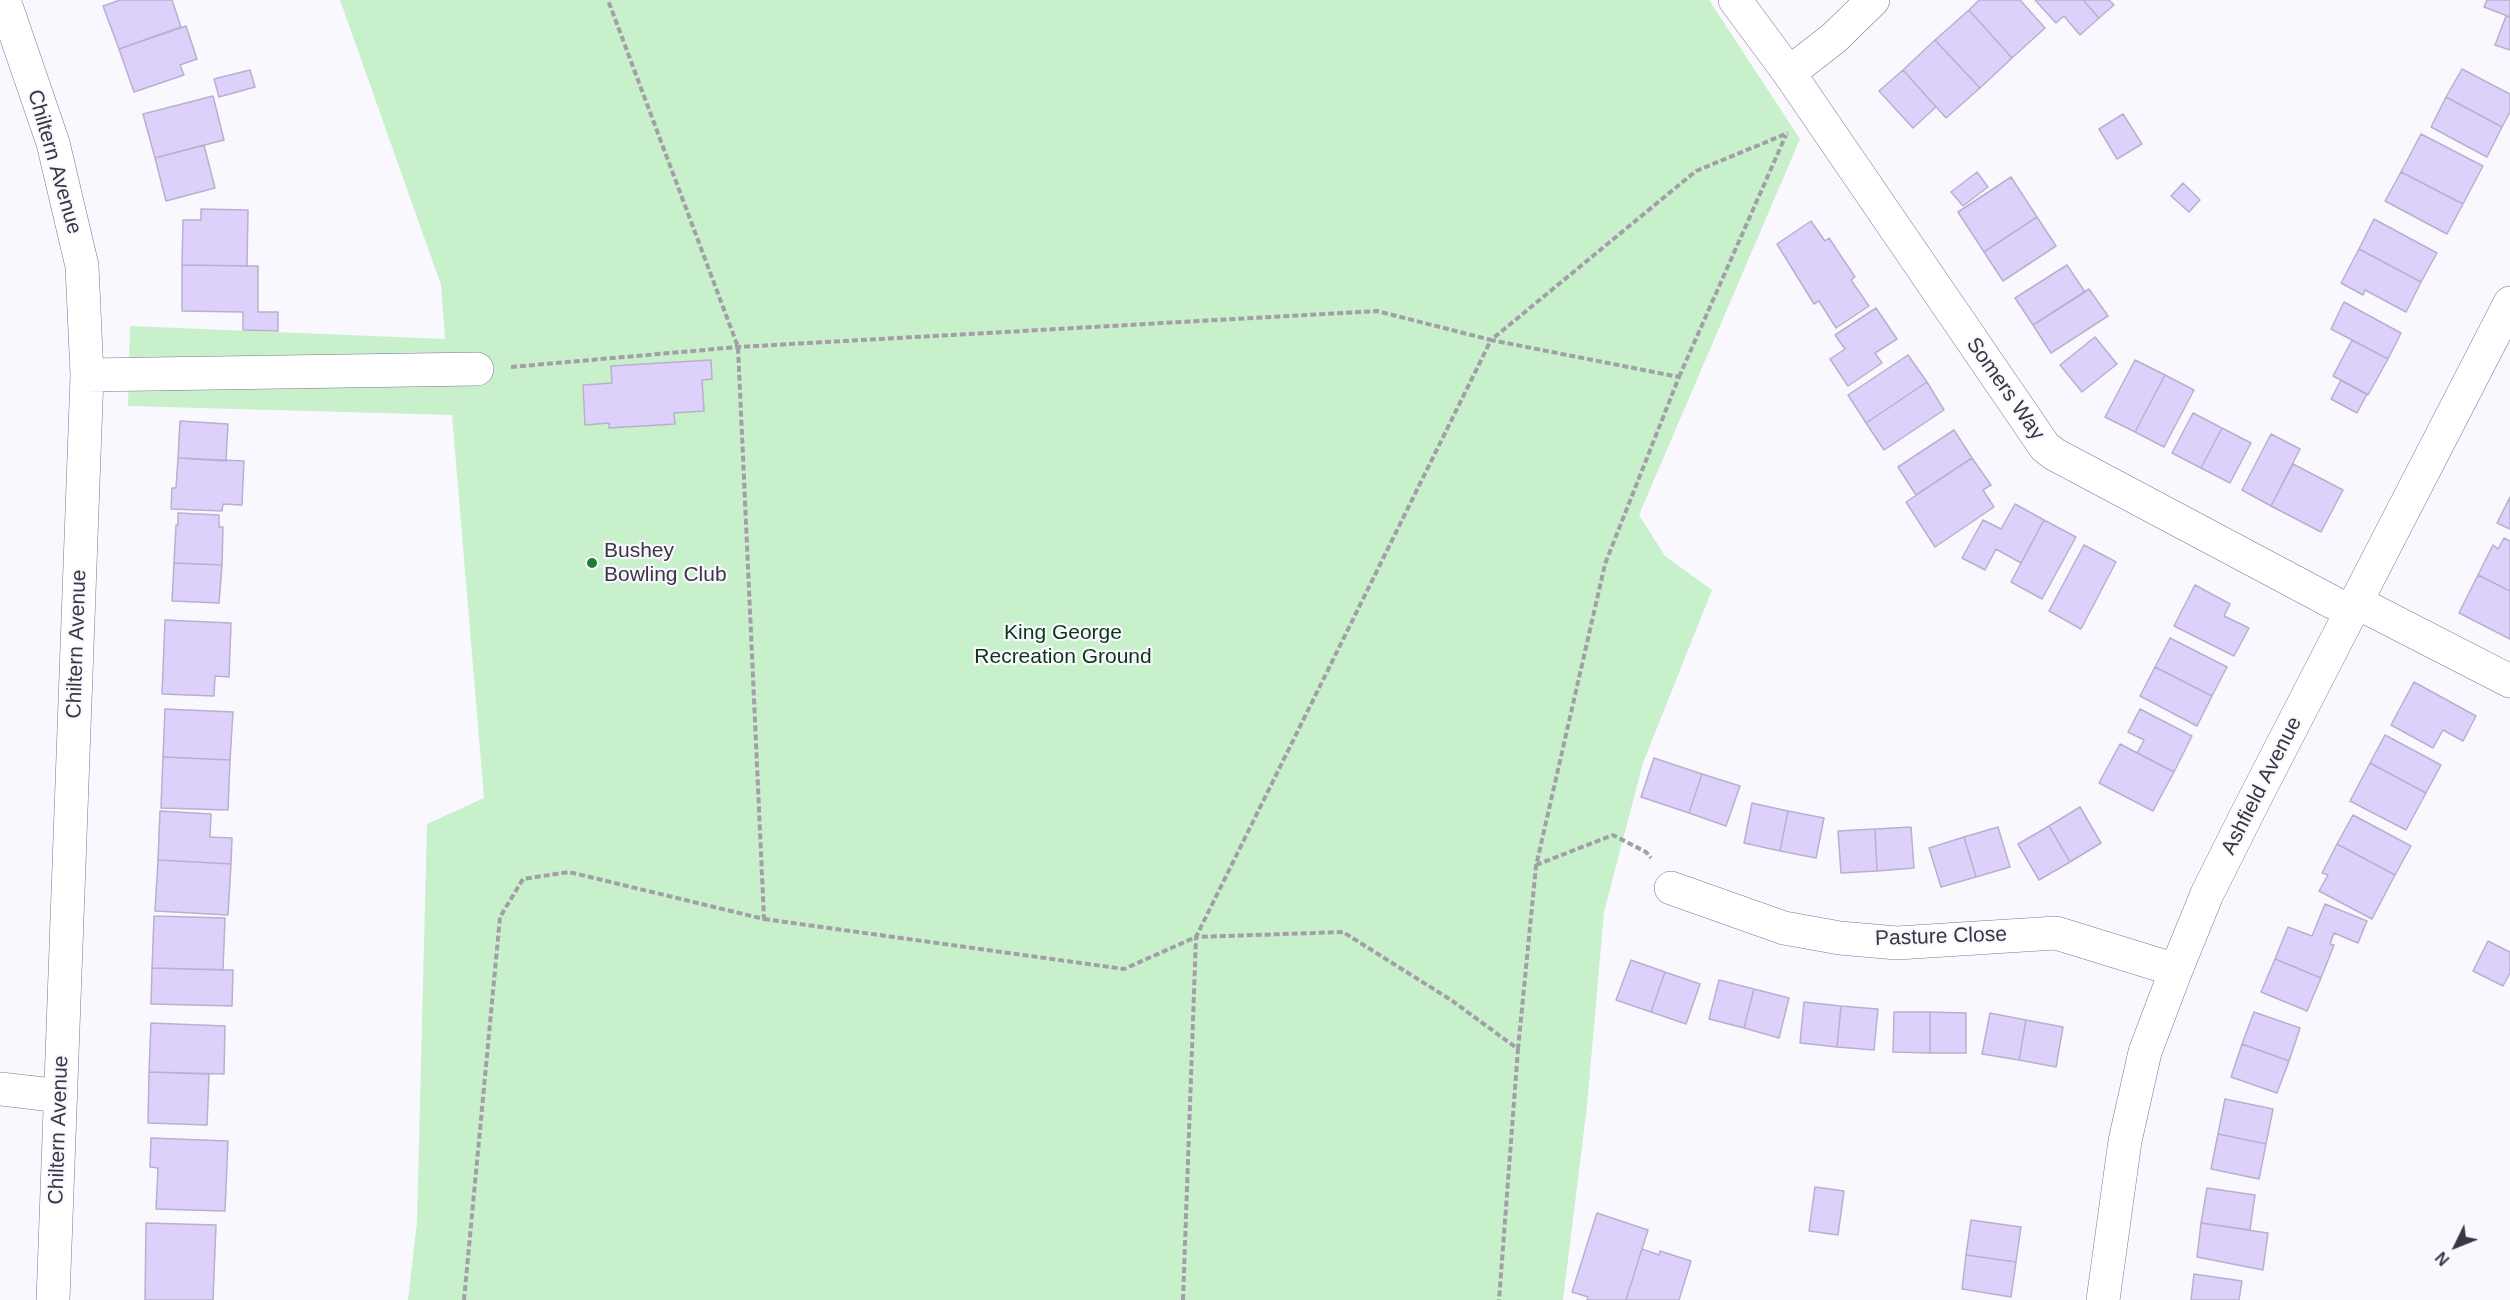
<!DOCTYPE html>
<html>
<head>
<meta charset="utf-8">
<style>
	body { margin:0 }
	#map { position:relative; width:2510px; height:1300px; overflow:hidden; background:#faf8ff; font-family:Arial,sans-serif }
	canvas { display:block }
	.north { position:absolute; left:2426px; top:1216px; width:60px; height:60px; -webkit-text-stroke:4px #faf8ff; paint-order:stroke; rotate:227deg; font-size:16px; font-weight:700; line-height:24px; text-align:center; color:#3a3642 }
	.north::after { content:''; display:block; margin:auto; width:21px; height:27px; background:#3a3642; clip-path:polygon(50% 0,100% 100%,50% 72%,0 100%) }
</style>
</head>
<body>
<div id="map">
<canvas width="2510" height="1300"></canvas>
<div class="north">N</div>
</div>
<script>
const ctx = document.querySelector('canvas').getContext('2d');
ctx.lineJoin = 'round';
function fillPath(path, color) { ctx.fillStyle = color; ctx.fill(path, 'evenodd'); }
const shape = rows => new Path2D(rows.map(r => 'M' + r).join(''));
function stroke(path, color, width, dash) { ctx.strokeStyle = color; ctx.lineWidth = width; ctx.lineCap = dash ? 'butt' : 'round'; ctx.setLineDash(dash || []); ctx.stroke(path); }
function label(font, color, halo, rows, align = 'center') {
  ctx.font = font + ' Arial,sans-serif'; ctx.lineWidth = 4.5; ctx.setLineDash([]); ctx.textBaseline = 'middle'; ctx.strokeStyle = halo; ctx.fillStyle = color; for (const [text, x, y, turn = 0] of rows) {
    ctx.save(); ctx.translate(x, y); ctx.rotate((+turn || 0) * Math.PI / 180); ctx.textAlign = isNaN(turn) ? turn : align; if (halo) ctx.strokeText(text, 0, 0); ctx.fillText(text, 0, 0); ctx.restore();
  }
}
fillPath(shape([
	[340,0,1709,0,1800,139,1639,515,1665,556,1712,590,1643,763,1604,912,1587,1106,1563,1300,408,1300,417,1222,427,824,484,798,452,415,128,406,130,326,445,339,441,285]
]), '#c8f0cb');
const building = shape([
	[120,0,172,0,181,27,119,49,103,6,120,0],
	[1979,0,2020,0,2045,28,2012,58,1969,10,1979,0],
	[2035,0,2083,0,2099,18,2080,35,2064,16,2056,23,2035,0],
	[2083,0,2109,0,2114,5,2099,18,2083,0],
	[2487,0,2510,0,2510,17,2484,7,2487,0],
	[1969,10,2012,58,1980,88,1935,40,1969,10],
	[2506,16,2510,17,2510,50,2495,45,2506,16],
	[186,26,197,59,180,65,184,75,134,92,119,49,186,26],
	[1935,40,1980,88,1946,118,1903,70,1935,40],
	[2462,69,2510,94,2510,112,2502,127,2446,97,2462,69],
	[250,70,255,87,219,97,214,79,250,70],
	[1903,70,1936,107,1913,128,1879,91,1903,70],
	[213,96,224,140,155,158,143,114,213,96],
	[2446,97,2502,127,2487,157,2431,127,2446,97],
	[2123,114,2142,144,2117,159,2099,129,2123,114],
	[2421,134,2483,166,2463,204,2401,172,2421,134],
	[204,145,215,188,166,201,155,158,204,145],
	[1977,172,1988,187,1963,206,1951,192,1977,172],
	[2401,172,2463,204,2447,234,2385,201,2401,172],
	[2011,177,2037,217,1984,252,1958,212,2011,177],
	[2183,183,2200,200,2189,212,2171,196,2183,183],
	[201,209,248,210,247,266,182,265,183,220,201,220,201,209],
	[2037,217,2056,246,2003,281,1984,252,2037,217],
	[2374,219,2437,253,2421,282,2359,249,2374,219],
	[1811,221,1825,241,1829,238,1855,277,1851,280,1869,306,1836,328,1819,301,1814,304,1777,244,1811,221],
	[2359,249,2421,282,2406,312,2365,290,2363,295,2341,283,2359,249],
	[182,265,258,266,258,312,278,312,278,331,243,330,243,312,182,311,182,265],
	[2067,265,2085,292,2033,325,2015,298,2067,265],
	[2089,289,2108,316,2051,353,2033,325,2089,289],
	[2344,302,2401,333,2388,359,2331,329,2344,302],
	[1876,308,1897,339,1875,353,1882,363,1848,386,1830,359,1845,349,1835,335,1876,308],
	[2095,337,2117,364,2082,392,2060,365,2095,337],
	[2352,340,2388,359,2368,395,2333,376,2352,340],
	[1908,355,1927,382,1866,423,1848,395,1908,355],
	[711,360,712,379,702,380,704,411,674,413,675,424,609,428,609,423,585,425,583,385,612,383,611,366,711,360],
	[2135,360,2165,375,2135,432,2105,417,2135,360],
	[2165,375,2194,390,2164,447,2135,432,2165,375],
	[2341,380,2367,394,2357,413,2331,399,2341,380],
	[1927,382,1944,410,1884,450,1866,423,1927,382],
	[2193,413,2222,428,2201,468,2172,453,2193,413],
	[180,421,228,424,226,461,178,458,180,421],
	[2222,428,2251,443,2230,483,2201,468,2222,428],
	[1954,430,1972,458,1916,495,1898,467,1954,430],
	[2271,434,2300,449,2271,506,2242,490,2271,434],
	[178,458,244,461,242,505,223,504,222,511,171,509,172,488,176,488,178,458],
	[1972,458,1991,485,1983,490,1994,507,1935,547,1906,502,1972,458],
	[2293,464,2343,490,2321,532,2271,506,2293,464],
	[2510,497,2510,529,2497,523,2510,497],
	[2015,504,2044,520,2021,563,1996,549,1985,570,1962,558,1983,520,2001,529,2015,504],
	[178,513,219,515,219,527,223,527,222,565,174,563,176,525,178,525,178,513],
	[2044,520,2076,537,2042,599,2011,582,2044,520],
	[2504,538,2510,541,2510,591,2478,575,2493,545,2498,549,2504,538],
	[2084,545,2116,562,2081,629,2049,611,2084,545],
	[174,563,222,565,219,603,172,601,174,563],
	[2478,575,2510,591,2510,639,2459,613,2478,575],
	[2195,585,2230,604,2224,616,2249,628,2234,656,2174,626,2195,585],
	[165,620,231,623,229,677,215,676,214,696,162,694,165,620],
	[2170,638,2227,667,2212,696,2155,667,2170,638],
	[2155,667,2212,696,2197,726,2140,696,2155,667],
	[2414,682,2476,716,2463,741,2443,730,2433,748,2391,725,2414,682],
	[165,709,233,712,230,760,163,757,165,709],
	[2140,709,2192,736,2174,772,2137,753,2144,740,2128,732,2140,709],
	[2385,735,2441,765,2426,793,2370,763,2385,735],
	[2120,744,2174,772,2153,811,2099,783,2120,744],
	[163,757,230,760,228,810,161,808,163,757],
	[1654,758,1702,774,1689,813,1641,797,1654,758],
	[2370,763,2426,793,2406,830,2350,801,2370,763],
	[1702,774,1740,786,1726,826,1689,813,1702,774],
	[1752,803,1788,811,1780,851,1744,843,1752,803],
	[2080,807,2101,843,2070,862,2049,826,2080,807],
	[160,811,211,814,210,837,232,838,231,864,158,860,160,811],
	[1788,811,1824,818,1816,858,1780,851,1788,811],
	[2353,815,2411,846,2395,875,2337,844,2353,815],
	[2049,826,2070,862,2039,880,2018,844,2049,826],
	[1911,827,1914,868,1877,871,1875,829,1911,827],
	[1998,827,2010,867,1976,877,1964,837,1998,827],
	[1875,829,1877,871,1841,873,1838,831,1875,829],
	[1964,837,1976,877,1941,887,1929,848,1964,837],
	[2337,844,2395,875,2372,919,2319,891,2328,875,2322,873,2337,844],
	[158,860,231,864,228,915,155,911,158,860],
	[2325,904,2367,921,2358,943,2334,933,2330,944,2334,945,2321,978,2275,959,2288,927,2312,936,2325,904],
	[154,916,225,918,223,970,152,968,154,916],
	[2488,941,2510,952,2510,973,2503,986,2473,971,2488,941],
	[2275,959,2321,978,2307,1011,2261,992,2275,959],
	[1631,960,1665,972,1651,1012,1616,1000,1631,960],
	[152,968,233,970,232,1006,151,1004,152,968],
	[1665,972,1700,984,1686,1024,1651,1012,1665,972],
	[1719,980,1754,989,1744,1028,1709,1019,1719,980],
	[1754,989,1789,998,1779,1038,1744,1028,1754,989],
	[1804,1002,1841,1006,1837,1047,1800,1043,1804,1002],
	[1841,1006,1878,1009,1874,1050,1837,1047,1841,1006],
	[1894,1012,1930,1012,1930,1053,1893,1052,1894,1012],
	[1930,1012,1966,1013,1966,1053,1930,1053,1930,1012],
	[2254,1012,2300,1028,2289,1061,2242,1044,2254,1012],
	[1990,1013,2026,1020,2019,1060,1982,1054,1990,1013],
	[2026,1020,2063,1027,2056,1067,2019,1060,2026,1020],
	[151,1023,225,1026,224,1074,149,1072,151,1023],
	[2242,1044,2289,1061,2277,1093,2231,1077,2242,1044],
	[149,1072,209,1074,207,1125,148,1123,149,1072],
	[2225,1099,2273,1109,2266,1144,2218,1134,2225,1099],
	[2218,1134,2266,1144,2259,1179,2211,1169,2218,1134],
	[151,1138,228,1141,225,1211,156,1209,158,1168,150,1167,151,1138],
	[1815,1187,1844,1191,1838,1235,1809,1231,1815,1187],
	[2207,1188,2255,1195,2250,1230,2201,1223,2207,1188],
	[1597,1213,1648,1230,1626,1300,1587,1300,1588,1297,1572,1292,1597,1213],
	[1971,1220,2021,1227,2016,1262,1966,1255,1971,1220],
	[146,1223,216,1225,213,1300,145,1300,146,1223],
	[2201,1223,2268,1233,2263,1270,2197,1257,2201,1223],
	[1642,1249,1659,1255,1660,1251,1691,1261,1679,1300,1626,1300,1642,1249],
	[1966,1255,2016,1262,2011,1297,1962,1289,1966,1255],
	[2194,1274,2242,1281,2239,1300,2191,1300,2194,1274]
]);
fillPath(building, '#ddd0fb');
stroke(building, '#b8b0cd', 1.5);
const minor = shape([
	[4,0,53,143,82,266,87,375,53,1300],
	[1735,0,1789,73,2045,447,2054,454,2351,612],
	[1789,73,1834,38,1873,0],
	[87,375,477,369],
	[2356,602,2510,681],
	[1671,888,1784,928,1840,938,1897,943,2056,933,2176,970],
	[0,1089,61,1096],
	[2103,1300,2125,1141,2145,1052,2176,970,2207,894,2251,806,2510,303]
]);
stroke(minor, '#7d7691', 34);
stroke(shape([
	[511,367,738,347,1377,311,1491,340,1696,171,1788,133],
	[1679,377,1786,135],
	[1536,865,1613,835,1646,852,1651,858],
	[764,919,1124,969,1196,937,1491,340,1679,377,1605,564,1536,866,1518,1049],
	[464,1300,500,917,523,879,569,872,764,919,738,347,608,0],
	[1183,1300,1196,937,1343,932,1451,1000,1518,1049,1499,1300]
]), '#a29fa8', 4, [6, 3]);
stroke(minor, '#fff', 33);
for (const [x, y, r, color] of [
	[592,563,6,"#1b7f33"]
]) { const dot = new Path2D(); dot.arc(x, y, r, 0, 2 * Math.PI); ctx.fillStyle = color; ctx.fill(dot); stroke(dot, '#faf8ff', 2); }
label('21px', '#3a3642', '#faf8ff', [
	["Chiltern Avenue",54,162,74],
	["Somers Way",2005,389,55],
	["Chiltern Avenue",77,644,-88],
	["Ashfield Avenue",2262,786,-63],
	["Pasture Close",1941,937,-2],
	["Chiltern Avenue",59,1130,-88]
]);
label('21px', '#3a3642', '#faf8ff', [
	["Bushey",604,551],
	["Bowling Club",604,575]
], 'left');
label('21px', '#093713', '#faf8ff', [
	["King George",1063,633],
	["Recreation Ground",1063,657]
]);
</script>
</body>
</html>
